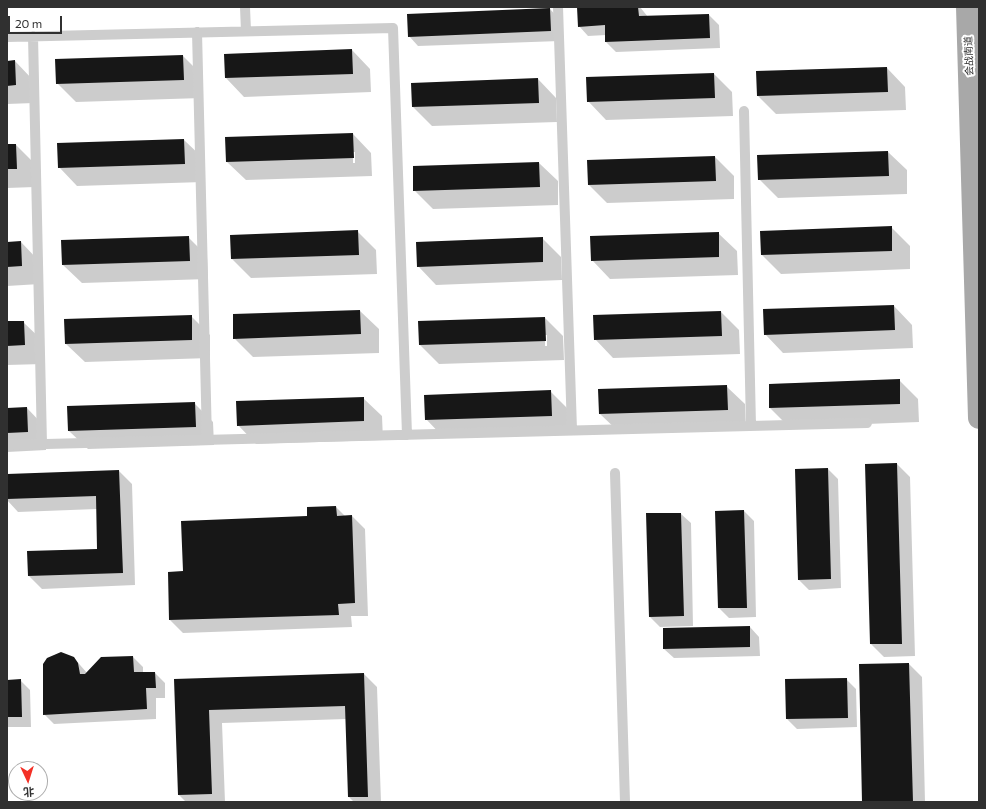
<!DOCTYPE html>
<html>
<head>
<meta charset="utf-8">
<style>
	body { margin:0 }
	#map { position:relative; width:986px; height:809px; overflow:hidden; background:#fff; font-family:Commissioner,"Noto Sans SC",sans-serif }
	canvas { display:block }
	.frame { position:absolute; inset:0; border:8px solid #303030; pointer-events:none }
	.north { position:absolute; left:8px; top:761px; width:40px; height:40px; box-sizing:border-box; background:#fff; border:1px solid #acacac; border-radius:50%; rotate:176deg; font-size:11px; font-weight:700; line-height:16px; text-align:center; color:#303030 }
	.north::after { content:''; display:block; margin:auto; width:14px; height:18px; background:#f33026; clip-path:polygon(50% 0,100% 100%,50% 72%,0 100%) }
	.scale { position:absolute; left:8px; top:16px; width:54px; height:18px; box-sizing:border-box; border:2px solid #303030; border-top:0; padding-left:5px; font-size:12px; line-height:14px; white-space:nowrap; color:#303030; -webkit-text-stroke:3px #fff; paint-order:stroke }
</style>
</head>
<body>
<div id="map">
<canvas width="986" height="809"></canvas>
<div class="frame"></div>
<div class="north">北</div>
<div class="scale">20 m</div>
</div>
<script>
const ctx = document.querySelector('canvas').getContext('2d');
ctx.lineJoin = 'round';
function fillPath(path, color) { ctx.fillStyle = color; ctx.fill(path, 'evenodd'); }
const shape = rows => new Path2D(rows.map(r => 'M' + r).join(''));
function stroke(path, color, width, dash) { ctx.strokeStyle = color; ctx.lineWidth = width; ctx.lineCap = dash ? 'butt' : 'round'; ctx.setLineDash(dash || []); ctx.stroke(path); }
function label(font, color, halo, rows, align = 'center') {
  ctx.font = font + ' Commissioner,"Noto Sans SC",sans-serif'; ctx.lineWidth = 4; ctx.setLineDash([]); ctx.textBaseline = 'middle'; ctx.strokeStyle = halo; ctx.fillStyle = color; for (const [text, x, y, turn = 0] of rows) {
    ctx.save(); ctx.translate(x, y); ctx.rotate((+turn || 0) * Math.PI / 180); ctx.textAlign = isNaN(turn) ? turn : align; if (halo) ctx.strokeText(text, 0, 0); ctx.fillText(text, 0, 0); ctx.restore();
  }
}
fillPath(shape([
	[600,7,640,7,648,17,709,15,719,25,720,48,616,52,606,42,606,35,588,36,579,26],
	[550,9,559,19,560,41,418,46,409,36],
	[352,50,370,69,371,92,244,97,226,78,225,54],
	[183,56,201,74,202,98,76,102,57,83],
	[15,61,33,80,34,103,7,104,7,62],
	[887,68,905,87,906,110,776,114,758,96],
	[714,74,732,92,733,116,606,120,588,101],
	[538,79,556,98,557,122,432,126,413,107],
	[353,134,371,153,372,176,246,180,227,162],
	[353,152,355,152,355,163,353,163],
	[184,140,203,158,203,182,77,186,59,167],
	[7,145,16,145,35,164,35,187,7,188],
	[888,152,907,170,907,194,778,198,759,179],
	[715,157,734,176,734,199,607,203,589,185],
	[539,163,558,181,558,205,433,209,414,190,414,167],
	[891,227,910,246,910,269,781,274,762,255,761,232],
	[357,231,376,250,377,274,251,278,232,259,231,236],
	[718,233,737,251,738,275,610,279,592,260],
	[188,237,207,256,208,279,82,283,63,265],
	[542,238,561,257,562,280,436,285,418,266],
	[21,242,39,261,40,284,7,286,7,243],
	[894,306,912,325,913,348,783,353,765,334],
	[360,311,379,329,379,353,253,357,234,338,234,315],
	[721,312,739,330,740,354,613,358,595,339],
	[191,316,210,335,210,358,85,362,66,344],
	[545,318,563,336,564,360,439,364,420,345,419,322],
	[545,335,547,335,547,346,545,346],
	[7,322,23,322,42,340,43,364,7,365],
	[899,380,918,399,919,422,789,427,770,408,770,384],
	[726,386,745,404,746,428,619,432,600,414],
	[550,391,569,410,570,434,444,438,426,419],
	[363,398,382,416,383,440,256,444,238,425],
	[194,403,213,422,214,445,88,449,69,431],
	[27,408,45,427,46,450,7,452,7,409],
	[897,464,910,477,915,656,884,657,871,644,866,465],
	[828,469,838,479,841,588,809,590,799,580],
	[119,471,132,484,135,585,42,589,29,576,98,550,97,509,18,512,7,500,7,475],
	[336,507,345,516,352,516,365,529,368,616,351,616,352,627,183,633,170,620,169,573,184,572,308,517],
	[744,511,754,521,756,617,729,618,719,608],
	[681,514,691,523,693,626,660,627,650,617],
	[750,627,759,637,760,656,674,658,664,649],
	[133,657,143,667,143,673,155,673,165,683,165,698,156,698,156,719,54,724,44,714,44,664,74,658,87,673],
	[909,664,922,677,925,802,863,802],
	[364,674,377,687,381,802,354,802,349,797,346,719,222,723,225,802,186,802,179,795,175,680],
	[846,679,856,689,857,727,797,729,787,719,786,680],
	[20,680,30,690,31,727,7,727,7,681]
]), '#0003');
fillPath(shape([
	[577,7,638,7,639,16,709,14,710,38,605,42,605,25,578,27],
	[550,8,551,31,408,37,407,14],
	[352,49,353,74,225,78,224,54],
	[183,55,184,80,56,84,55,59],
	[15,60,16,85,7,86,7,61],
	[887,67,888,92,757,96,756,71],
	[714,73,715,98,587,102,586,77],
	[538,78,539,103,412,107,411,83],
	[353,133,354,158,226,162,225,137],
	[184,139,185,164,58,168,57,143],
	[7,144,16,144,17,169,7,169],
	[888,151,889,176,758,180,757,155],
	[715,156,716,181,588,185,587,160],
	[539,162,540,187,413,191,413,166],
	[892,226,892,251,761,255,760,231],
	[358,230,359,255,231,259,230,235],
	[719,232,719,257,591,261,590,236],
	[189,236,190,261,62,265,61,240],
	[543,237,543,262,417,267,416,242],
	[21,241,22,266,7,267,7,242],
	[894,305,895,330,764,335,763,309],
	[360,310,361,334,233,339,233,314],
	[721,311,722,336,594,340,593,315],
	[192,315,192,340,65,344,64,319],
	[545,317,546,341,419,345,418,321],
	[7,321,24,321,25,345,7,346],
	[900,379,900,404,769,408,769,384],
	[727,385,728,410,599,414,598,389],
	[551,390,552,416,425,420,424,395],
	[364,397,364,421,237,426,236,401],
	[195,402,196,427,68,431,67,406],
	[27,407,28,432,7,433,7,408],
	[897,463,902,644,870,644,865,464],
	[828,468,831,579,798,580,795,469],
	[119,470,123,573,28,576,27,551,97,549,96,496,7,499,7,474],
	[336,506,337,516,352,515,355,603,338,604,339,615,169,620,168,572,183,571,181,521,307,516,307,507],
	[744,510,747,608,718,608,715,511],
	[646,513,681,513,684,616,649,617],
	[750,626,750,647,663,649,663,628],
	[61,652,74,657,78,663,80,674,85,674,101,657,133,656,134,672,155,672,156,688,146,688,147,709,43,715,43,664,47,658],
	[909,663,913,802,862,802,859,664],
	[364,673,368,797,348,797,345,706,209,710,212,794,178,795,174,679],
	[847,678,848,718,786,719,785,679],
	[21,679,22,717,7,717,7,680]
]), '#171717');
stroke(shape([
	[245,7,246,31],
	[558,7,572,430],
	[197,32,207,440],
	[33,36,42,444],
	[7,37,393,28,407,435],
	[744,111,751,426],
	[7,445,867,423],
	[615,473,625,802]
]), '#cdcdcd', 10);
stroke(shape([
	[967,7,979,418]
]), '#a8a8a8', 22);
label('10px', '#303030', '#fff', [
	["会战南道",969,56,-92]
]);
</script>
</body>
</html>
